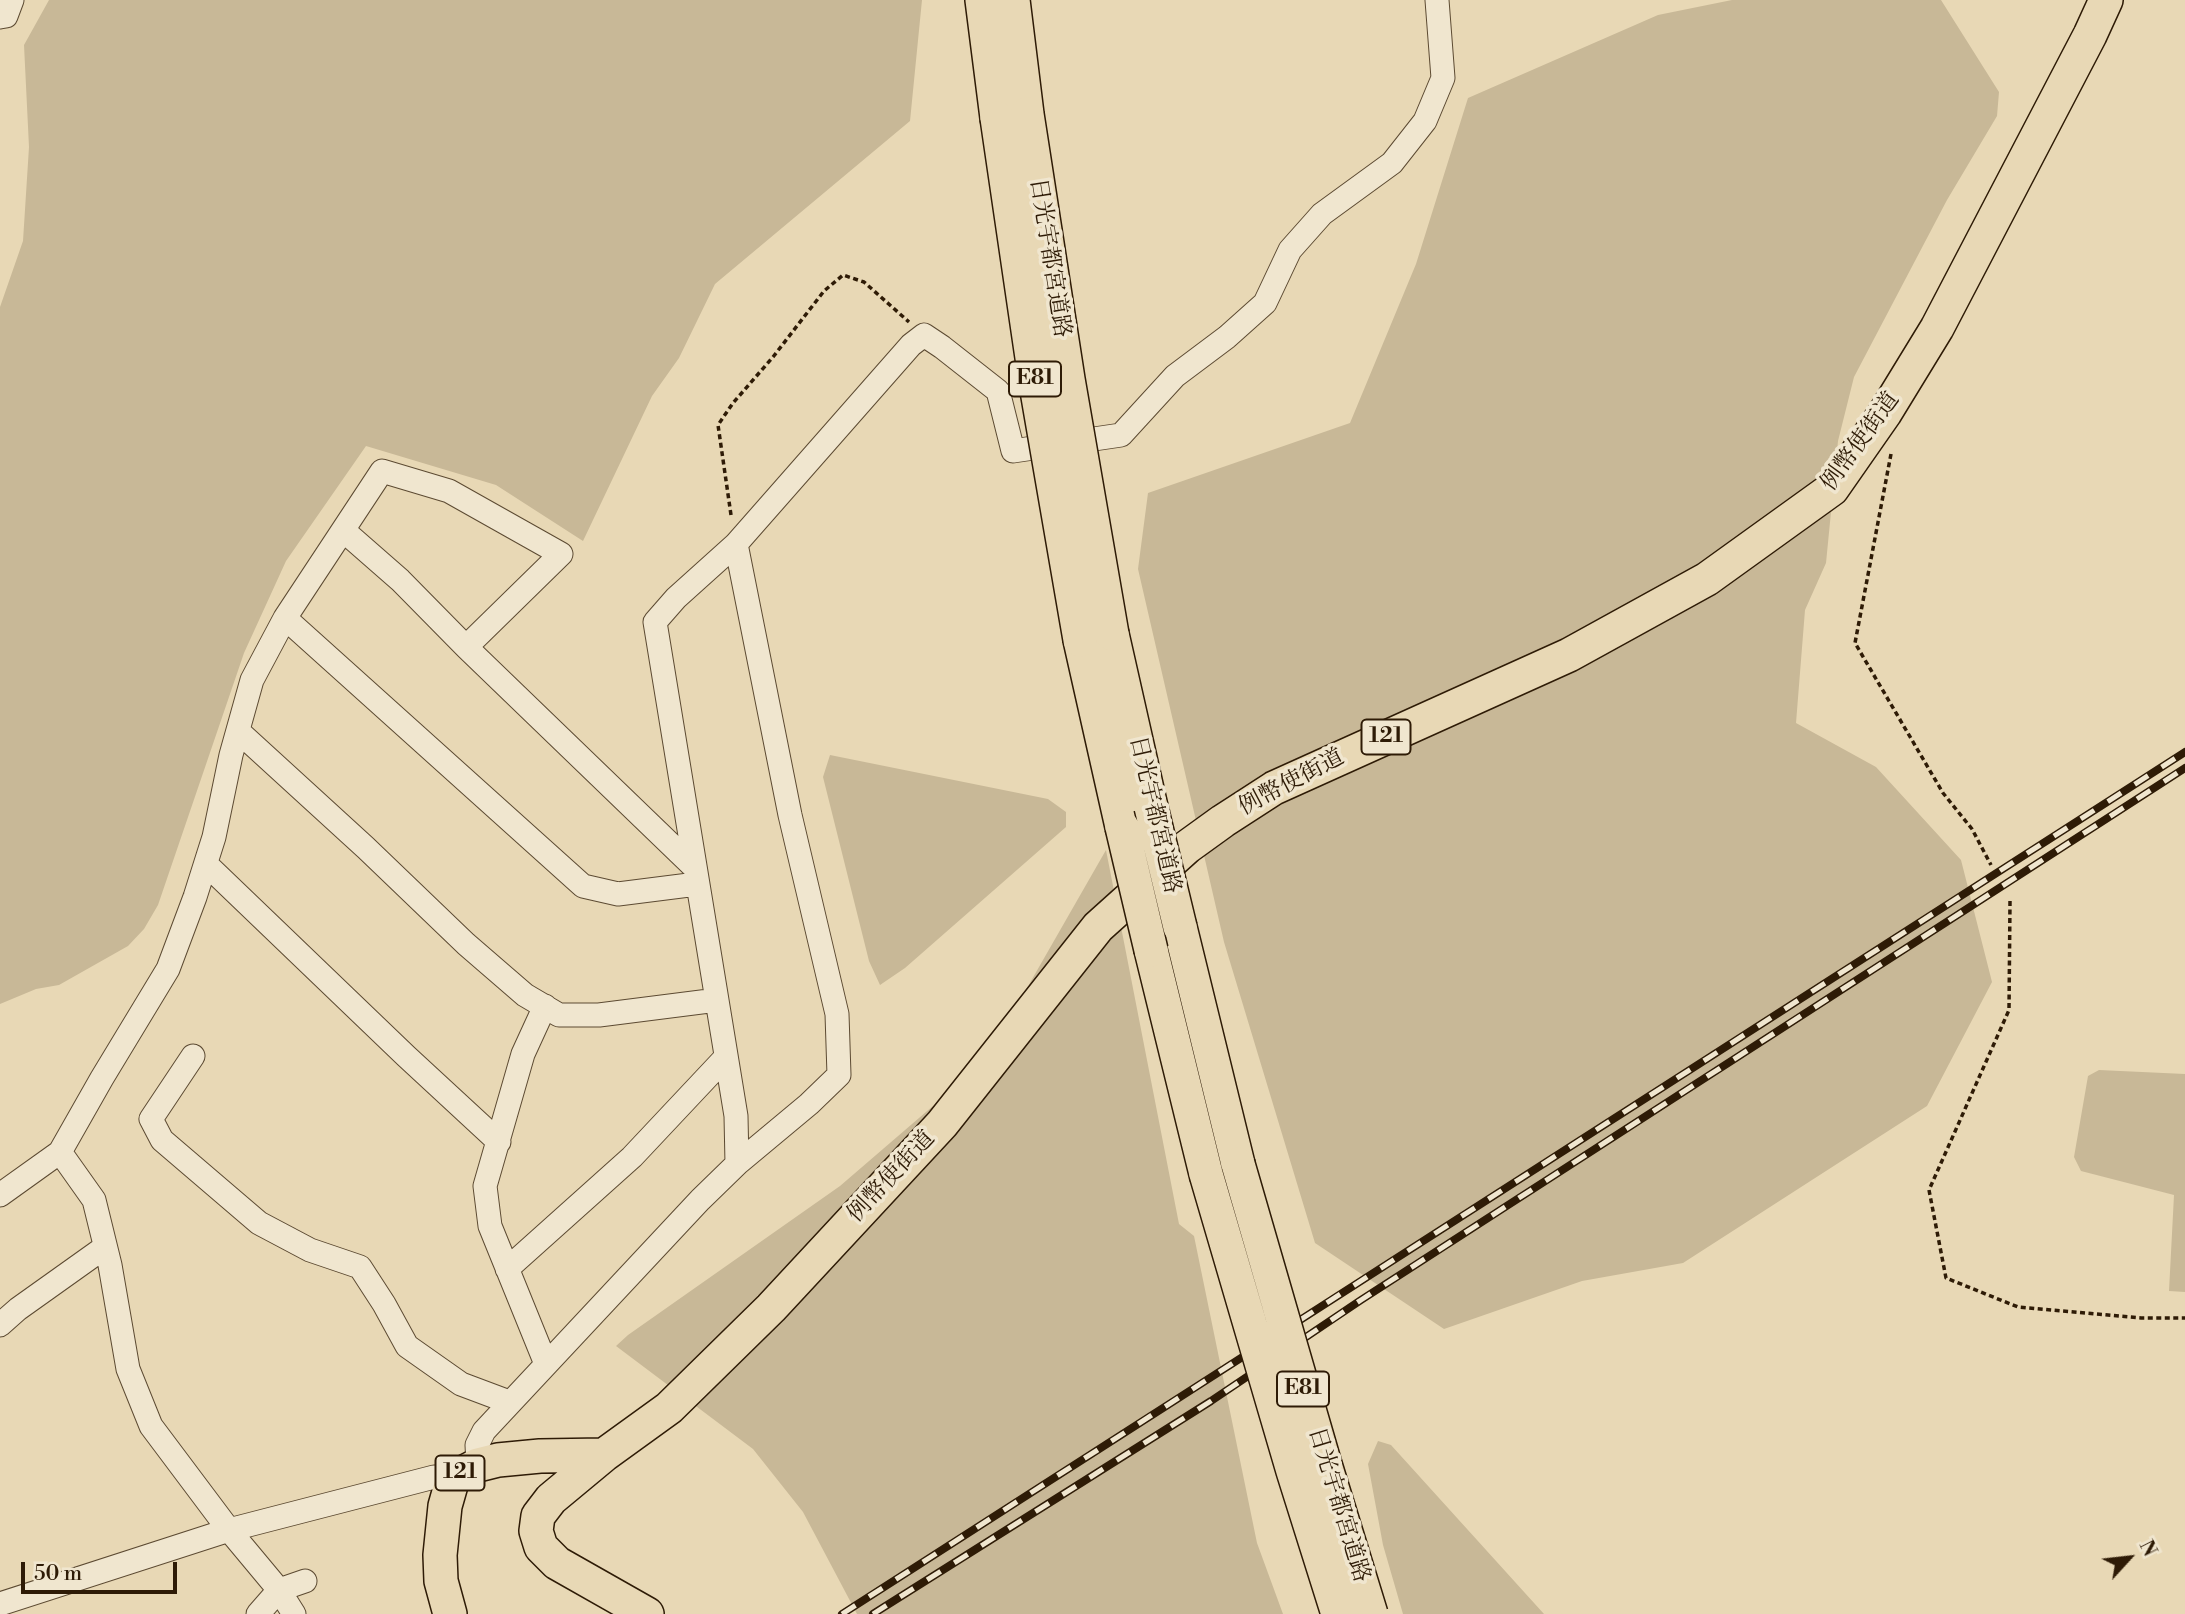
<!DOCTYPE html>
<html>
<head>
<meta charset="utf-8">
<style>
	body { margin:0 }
	#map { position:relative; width:2185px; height:1614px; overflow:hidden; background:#e8d8b5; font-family:"Libre Bodoni",serif }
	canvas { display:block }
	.north { position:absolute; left:2094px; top:1523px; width:70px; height:70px; -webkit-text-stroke:5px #f0e6cf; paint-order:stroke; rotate:63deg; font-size:19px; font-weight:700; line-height:28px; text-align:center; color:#2e1b06 }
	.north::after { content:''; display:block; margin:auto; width:24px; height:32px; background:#2e1b06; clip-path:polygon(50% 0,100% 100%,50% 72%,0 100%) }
	.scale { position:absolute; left:21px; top:1562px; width:156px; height:32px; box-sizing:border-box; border:4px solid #2e1b06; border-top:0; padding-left:9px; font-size:21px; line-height:24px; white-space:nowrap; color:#2e1b06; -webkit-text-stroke:5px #f0e6cf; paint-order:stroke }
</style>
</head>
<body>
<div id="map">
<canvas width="2185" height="1614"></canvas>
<div class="north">N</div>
<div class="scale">50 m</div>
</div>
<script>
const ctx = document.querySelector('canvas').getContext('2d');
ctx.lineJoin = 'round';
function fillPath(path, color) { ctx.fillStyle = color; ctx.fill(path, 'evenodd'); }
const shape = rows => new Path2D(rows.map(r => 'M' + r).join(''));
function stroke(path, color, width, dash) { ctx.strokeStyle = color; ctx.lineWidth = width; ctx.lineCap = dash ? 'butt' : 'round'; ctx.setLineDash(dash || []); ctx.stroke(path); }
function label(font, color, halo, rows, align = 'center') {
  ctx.font = font + ' "Libre Bodoni","Noto Serif JP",serif'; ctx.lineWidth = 7; ctx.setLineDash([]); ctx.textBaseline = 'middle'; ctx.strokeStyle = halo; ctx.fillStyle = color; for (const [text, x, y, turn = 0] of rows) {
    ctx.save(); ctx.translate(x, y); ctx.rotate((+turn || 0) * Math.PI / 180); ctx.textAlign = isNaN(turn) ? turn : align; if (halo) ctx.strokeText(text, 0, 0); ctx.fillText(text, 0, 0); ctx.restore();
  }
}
fillPath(shape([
	[49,0,922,0,910,121,715,284,679,358,652,396,583,541,496,485,366,446,286,561,244,653,158,905,144,929,128,946,59,985,36,989,0,1004,0,307,23,241,29,147,24,45],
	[1732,0,1941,0,1999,92,1997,116,1947,200,1854,377,1838,441,1826,563,1805,610,1796,723,1876,767,1961,860,1992,982,1927,1106,1683,1263,1582,1281,1444,1329,1315,1243,1224,942,1138,569,1148,493,1350,423,1416,264,1468,98,1658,15],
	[830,755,1048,799,1066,812,1066,827,905,968,880,985,869,961,823,777],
	[1106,850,1179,1224,1194,1236,1257,1543,1283,1614,857,1614,803,1512,753,1449,616,1346,628,1335,840,1186,955,1087,968,1091],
	[2099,1070,2185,1074,2185,1292,2169,1291,2174,1195,2081,1171,2074,1157,2088,1076],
	[1378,1441,1391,1445,1544,1614,1403,1614,1383,1545,1368,1464]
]), '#c8b897');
const minor = shape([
	[0,17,6,16,12,0],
	[344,531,400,580,466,647,693,866],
	[736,544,790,815,837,1014,839,1075,809,1104,737,1164],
	[285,618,583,886,618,894,697,884],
	[238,731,366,848,466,944,525,995,559,1015,599,1015,717,1000],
	[206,864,406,1056,499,1142],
	[545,1006,523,1054,485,1186,490,1226,546,1364],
	[193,1056,151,1119,162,1140,259,1223,310,1250,360,1267,384,1304,407,1346,461,1384,509,1402],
	[60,1152,94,1200,110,1265,128,1369,151,1426,229,1530,279,1590,294,1614],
	[0,1195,60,1152,102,1078,168,969,195,897,214,837,231,755,252,680,285,618,382,471,449,491,561,554,466,647],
	[507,1269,632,1157,726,1057],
	[0,1325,18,1309,105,1247],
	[478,1465,477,1445,484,1431,700,1200,737,1164,736,1116,655,622,676,598,736,544,911,345,924,335,942,347,998,391,1013,451,1121,435,1175,376,1227,337,1265,303,1290,250,1322,214,1392,163,1425,121,1443,78,1437,0],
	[0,1604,229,1530,434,1477,453,1478],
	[258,1614,279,1590,305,1581]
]);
const highway = shape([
	[982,0,997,118],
	[1013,0,1027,114],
	[1112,634,1151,807],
	[1080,640,1122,827],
	[1180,927,1238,1164],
	[1151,950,1206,1174],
	[450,1614,441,1581,440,1555,445,1506,453,1478,478,1465,498,1460,540,1456,604,1455],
	[647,1614,557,1563,541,1547,536,1531,538,1516,551,1499,604,1455,669,1408,771,1308,942,1124,1098,927,1187,847,1223,821,1274,788,1569,655,1707,579,1832,489,1885,413,1937,328,2090,35,2106,0]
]);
stroke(minor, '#5c4a32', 25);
stroke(highway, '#2e1b06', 36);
stroke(shape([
	[1891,454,1855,643,1943,793,1972,829,1991,865],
	[731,515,718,425,733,403,773,357,824,291,843,275,864,282,909,322],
	[2010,901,2009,1010,1929,1190,1946,1278,2018,1307,2141,1318,2185,1318]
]), '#2e1b06', 3.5, [5, 3.5]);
stroke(minor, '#f0e6cf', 23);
stroke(highway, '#e8d8b5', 33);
const rail = shape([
	[842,1614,2185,752],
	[873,1614,1211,1401,1361,1300,2185,768]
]);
stroke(rail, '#2e1b06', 8);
stroke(rail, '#f0e6cf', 5, [16]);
const highwayBridge = shape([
	[1027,114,1068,379,1112,634],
	[997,118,1036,385,1080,640],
	[1151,807,1180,927],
	[1122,827,1151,950],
	[1238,1164,1324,1461,1371,1614],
	[1206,1174,1293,1471,1338,1614]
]);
stroke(highwayBridge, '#2e1b06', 36, []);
stroke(highwayBridge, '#e8d8b5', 33);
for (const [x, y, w] of [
	[1035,379,52],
	[1386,737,49],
	[1303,1389,52],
	[460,1473,49]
]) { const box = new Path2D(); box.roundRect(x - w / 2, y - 17.5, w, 35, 5); ctx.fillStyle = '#f0e6cf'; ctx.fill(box); stroke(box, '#2e1b06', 2); }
label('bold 21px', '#2e1b06', null, [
	["E81",1035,379],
	["121",1386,737],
	["E81",1303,1389],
	["121",460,1473]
]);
label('23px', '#2e1b06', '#f0e6cf', [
	["日光宇都宮道路",1049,258,81],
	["例幣使街道",1861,442,-54],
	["例幣使街道",1292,783,-28],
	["日光宇都宮道路",1154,815,77],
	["例幣使街道",892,1177,-47],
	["日光宇都宮道路",1338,1505,73]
]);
</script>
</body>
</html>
